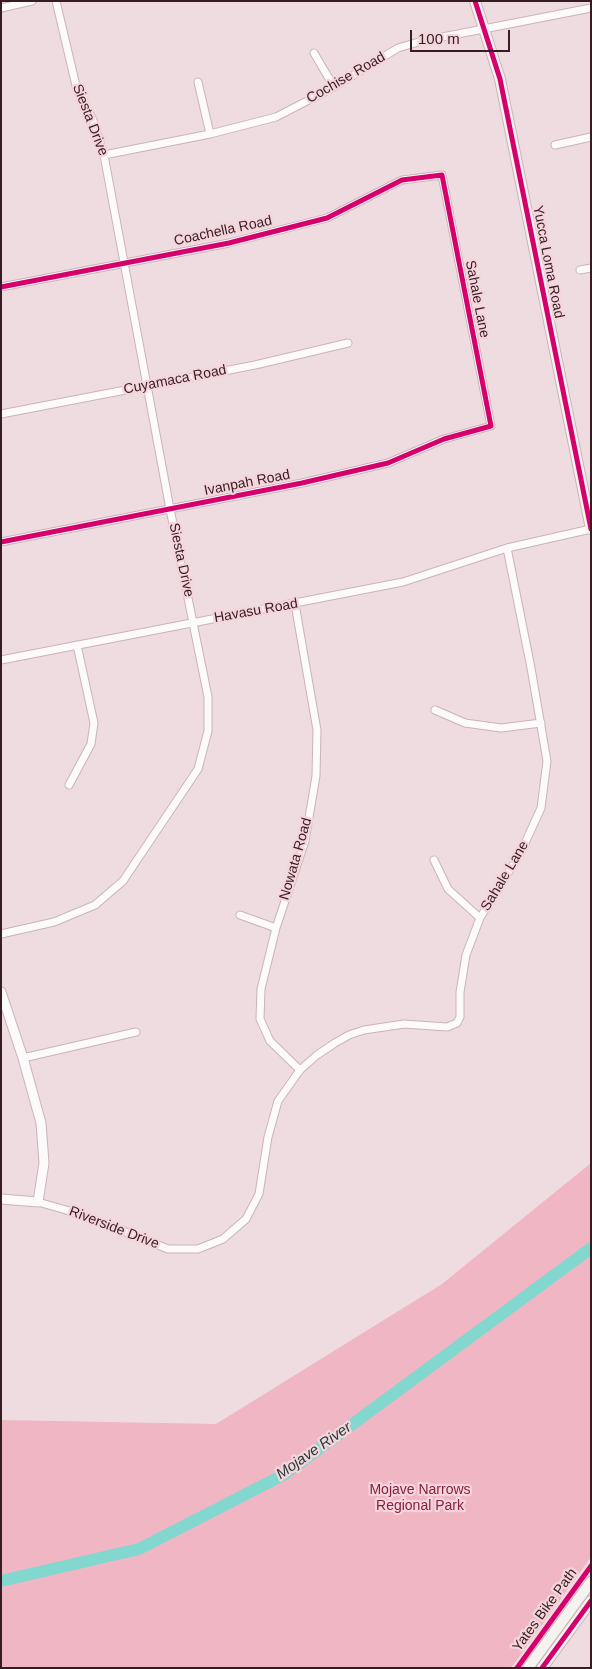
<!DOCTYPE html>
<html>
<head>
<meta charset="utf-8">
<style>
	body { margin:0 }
	#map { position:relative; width:592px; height:1669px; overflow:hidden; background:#eedce0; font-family:Helvetica,sans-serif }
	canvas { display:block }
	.frame { position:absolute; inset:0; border:2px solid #371c23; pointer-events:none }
	.scale { position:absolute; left:410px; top:30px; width:100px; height:22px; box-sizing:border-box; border:2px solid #371c23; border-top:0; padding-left:6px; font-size:15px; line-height:18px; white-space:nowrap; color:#371c23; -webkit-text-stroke:4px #f5d5dc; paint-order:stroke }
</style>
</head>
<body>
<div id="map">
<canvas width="592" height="1669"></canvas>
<div class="frame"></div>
<div class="scale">100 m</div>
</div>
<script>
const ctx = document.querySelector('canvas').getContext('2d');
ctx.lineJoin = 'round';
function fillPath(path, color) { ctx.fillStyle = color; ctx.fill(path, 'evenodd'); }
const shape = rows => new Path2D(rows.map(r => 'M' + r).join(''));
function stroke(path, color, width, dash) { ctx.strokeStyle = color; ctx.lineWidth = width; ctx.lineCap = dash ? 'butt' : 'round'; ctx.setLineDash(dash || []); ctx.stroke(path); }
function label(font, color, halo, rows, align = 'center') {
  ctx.font = font + ' Helvetica,sans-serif'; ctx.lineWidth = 4.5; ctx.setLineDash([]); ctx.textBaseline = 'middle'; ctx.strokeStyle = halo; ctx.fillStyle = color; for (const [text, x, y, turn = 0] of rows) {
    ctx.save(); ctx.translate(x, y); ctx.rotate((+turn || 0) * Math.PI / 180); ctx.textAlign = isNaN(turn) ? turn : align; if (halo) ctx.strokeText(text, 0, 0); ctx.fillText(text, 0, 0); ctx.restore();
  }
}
fillPath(shape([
	[591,1163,591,1557,511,1668,1,1668,1,1420,216,1424,442,1284]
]), '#f0b6c3');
stroke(shape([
	[1,1581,139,1549,285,1474,591,1248]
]), '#82d8cf', 12);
const minor = shape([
	[1,8,32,1],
	[314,53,334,87],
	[198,82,210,134],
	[555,145,591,137],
	[104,155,210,134,276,117,334,87,398,48,422,41,591,8],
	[580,270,591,268],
	[1,287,229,243,327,218,402,180,442,175,491,426,444,439,388,463,302,483,1,542],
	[1,414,255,365,348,343],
	[295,604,317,730,316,776,305,841,276,928,261,989,260,1019,270,1041,300,1070],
	[1,660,403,582,507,548,591,529],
	[435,710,465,723,501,728,541,723],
	[69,785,91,744,94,723,77,645],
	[434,860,448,889,480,918],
	[240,915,276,928],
	[1,934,54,922,95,905,123,881,198,769,208,731,208,697,170,509,104,155,93,120,77,90,56,1],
	[23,1058,136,1032],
	[38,1202,66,1210,106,1224,168,1249,198,1249,223,1239,246,1219,259,1194,268,1137,278,1101,300,1070,317,1055,335,1043,349,1035,364,1030,404,1024,447,1027,457,1023,460,1017,460,992,466,955,480,918,521,852,541,808,547,761,531,668,507,548]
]);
const tertiary = shape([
	[1,992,23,1058,41,1123,44,1163,38,1202,1,1199]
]);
const secondary = shape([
	[475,1,500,79,591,529],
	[528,1668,591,1582],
	[542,1668,591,1601]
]);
stroke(minor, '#cab4b9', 9);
stroke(tertiary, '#cab4b9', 11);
stroke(secondary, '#cab4b9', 12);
stroke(minor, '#fcfafa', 7);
stroke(tertiary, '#fcfafa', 9);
stroke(secondary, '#f4f3ef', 10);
stroke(shape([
	[475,1,500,79,591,529],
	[1,287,229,243,327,218,402,180,442,175,491,426,444,439,388,463,302,483,1,542],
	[517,1668,591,1566],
	[542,1668,591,1601]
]), '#d6006c', 5);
label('14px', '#371c23', '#f5d5dc', [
	["Cochise Road",346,78,-30],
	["Siesta Drive",90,120,69],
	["Coachella Road",223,231,-12],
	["Yucca Loma Road",548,262,79],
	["Sahale Lane",477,299,79],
	["Cuyamaca Road",175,380,-11],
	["Ivanpah Road",247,483,-11],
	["Siesta Drive",181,560,78],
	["Havasu Road",256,611,-10],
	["Nowata Road",296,859,-74],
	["Sahale Lane",505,876,-59],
	["Riverside Drive",114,1228,21],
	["Yates Bike Path",545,1610,-54]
]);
label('14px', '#871f44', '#f5d5dc', [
	["Mojave Narrows",420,1490],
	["Regional Park",420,1506]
]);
label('italic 15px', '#1d3935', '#f5d5dc', [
	["Mojave River",314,1451,-35]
]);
</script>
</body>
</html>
